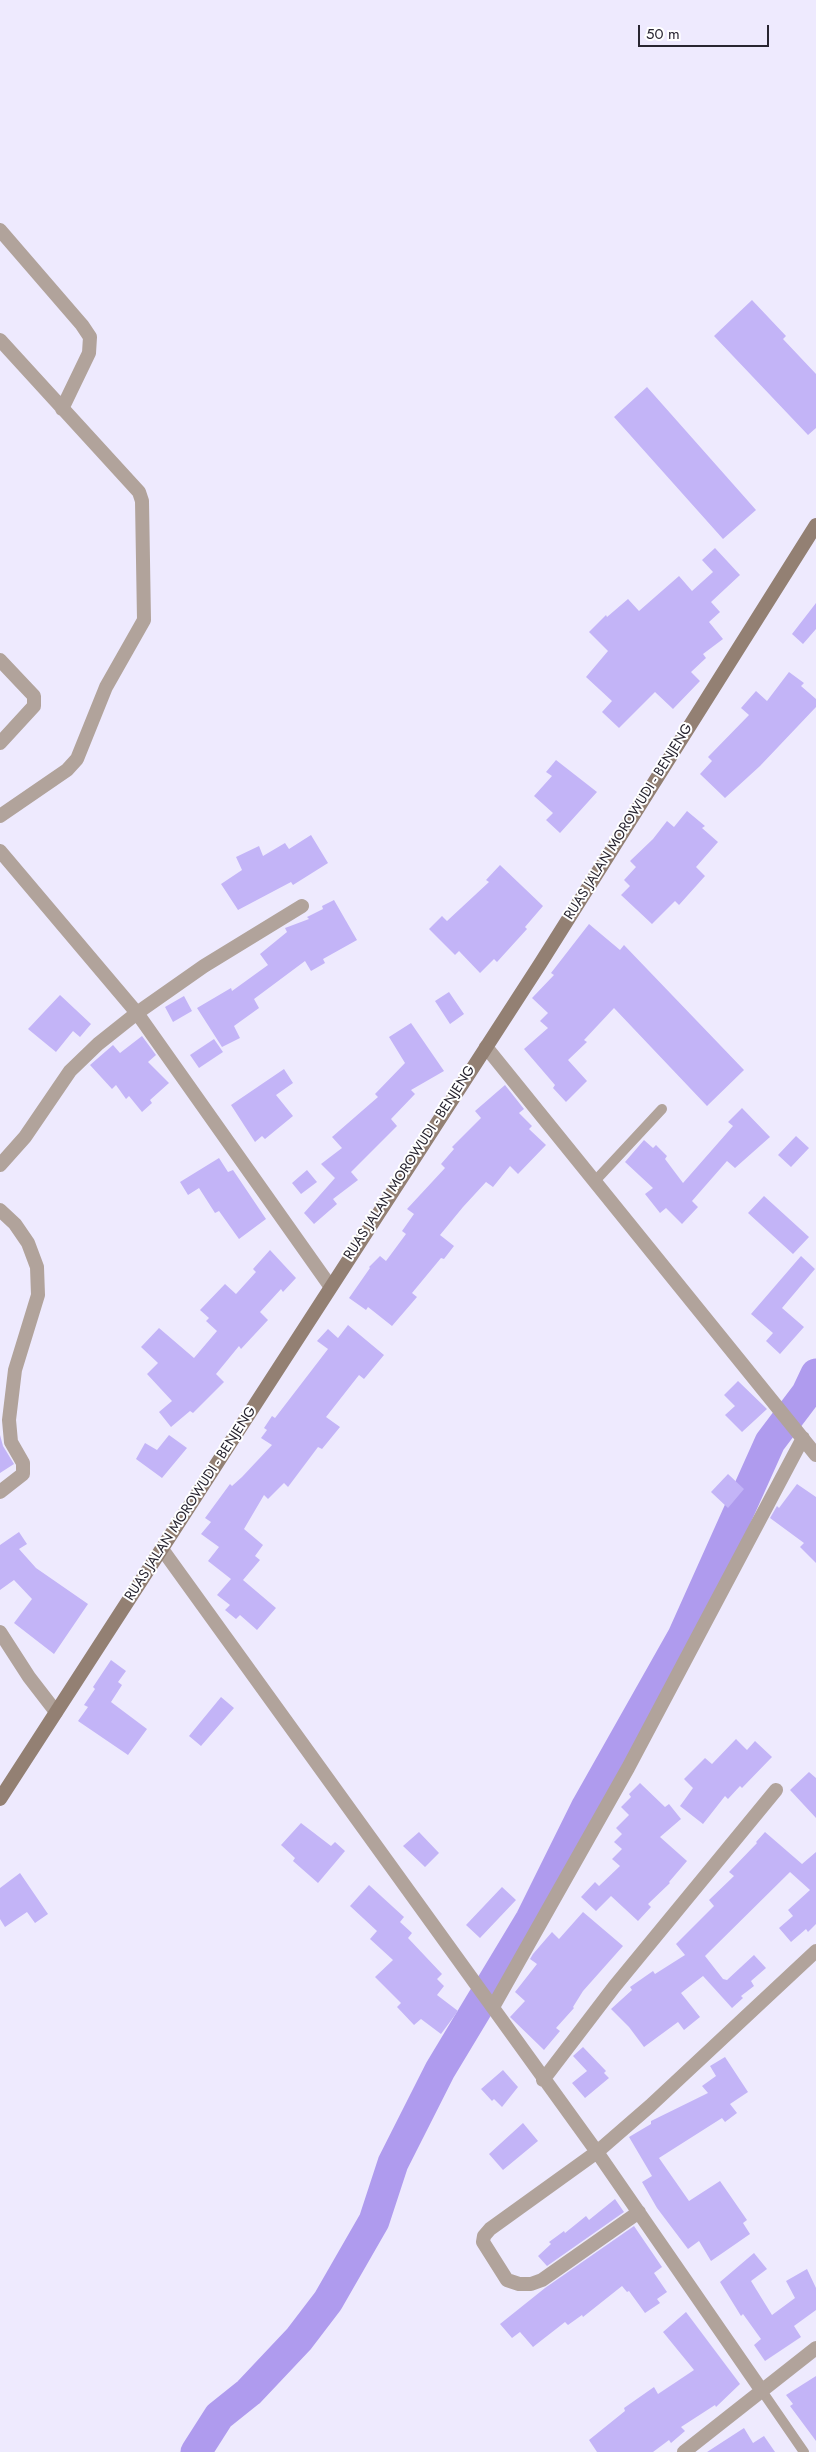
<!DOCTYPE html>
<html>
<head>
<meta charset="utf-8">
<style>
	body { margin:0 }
	#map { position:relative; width:816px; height:2452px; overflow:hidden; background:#eeeafe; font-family:Jost,sans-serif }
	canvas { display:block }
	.scale { position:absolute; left:638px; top:25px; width:131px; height:22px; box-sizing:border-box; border:2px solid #282531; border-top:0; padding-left:6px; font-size:15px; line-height:18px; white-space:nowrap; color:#282531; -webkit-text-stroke:4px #fff; paint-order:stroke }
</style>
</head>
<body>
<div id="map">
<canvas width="816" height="2452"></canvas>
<div class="scale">50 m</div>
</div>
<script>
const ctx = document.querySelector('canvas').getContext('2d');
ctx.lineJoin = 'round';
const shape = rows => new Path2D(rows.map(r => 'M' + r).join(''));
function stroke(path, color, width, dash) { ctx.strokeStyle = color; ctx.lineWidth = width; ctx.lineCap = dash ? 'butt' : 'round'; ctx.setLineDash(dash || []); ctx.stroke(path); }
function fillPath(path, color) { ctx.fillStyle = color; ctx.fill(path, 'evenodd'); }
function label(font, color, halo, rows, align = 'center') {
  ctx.font = font + ' Jost,sans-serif'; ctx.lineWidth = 4; ctx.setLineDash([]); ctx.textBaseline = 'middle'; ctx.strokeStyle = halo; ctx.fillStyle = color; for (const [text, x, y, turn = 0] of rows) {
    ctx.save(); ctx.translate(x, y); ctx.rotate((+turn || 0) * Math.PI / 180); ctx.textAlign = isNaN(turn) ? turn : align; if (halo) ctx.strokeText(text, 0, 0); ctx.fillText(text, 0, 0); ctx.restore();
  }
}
stroke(shape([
	[196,2452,219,2416,249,2392,299,2339,328,2301,374,2221,393,2163,440,2070,531,1919,587,1806,683,1636,770,1442,807,1393,816,1374]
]), '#af9bee', 31);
fillPath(shape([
	[752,300,786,336,783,339,816,374,816,428,808,435,714,336],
	[647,387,756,510,723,539,614,417],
	[715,548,740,575,711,602,720,612,709,622,723,639,703,654,706,658,691,672,700,681,673,709,655,692,619,728,602,712,612,701,586,677,608,651,589,632,606,615,607,617,628,599,639,611,679,576,692,591,713,572,702,560],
	[816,603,816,629,803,644,792,634],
	[789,672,804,683,801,686,816,699,816,707,760,766,725,798,700,774,712,761,708,757,749,715,741,708,756,691,767,701],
	[556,760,597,792,560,833,546,820,553,813,534,796,552,776,546,772],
	[687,811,705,826,702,828,718,842,696,867,705,876,679,905,675,901,652,924,621,895,630,886,624,880,636,867,630,861,653,839,667,821,674,827],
	[311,835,328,863,293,885,291,882,238,910,221,884,242,870,236,857,259,846,263,856,285,843,289,849],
	[500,865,543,906,525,927,527,929,497,962,494,959,480,973,459,951,455,955,429,929,442,916,447,921,489,882,486,880],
	[334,900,357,940,323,959,325,963,311,971,305,961,254,999,259,1008,234,1026,240,1038,222,1047,197,1008,231,988,232,991,268,965,260,954,287,932,285,928,309,919,307,917,323,909,322,906],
	[589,924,620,950,624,945,744,1070,707,1106,614,1008,584,1040,587,1042,568,1060,587,1081,566,1102,553,1088,555,1085,524,1049,548,1028,540,1021,548,1013,532,998,554,975,551,973],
	[449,992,464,1014,450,1024,435,1001],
	[60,995,91,1024,80,1037,73,1031,56,1052,28,1029],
	[184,996,192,1011,173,1022,165,1007],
	[411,1023,444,1071,411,1090,415,1094,391,1119,397,1126,351,1172,358,1180,333,1199,337,1204,314,1224,304,1213,335,1178,321,1164,342,1148,332,1137,378,1097,375,1094,405,1063,389,1037],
	[142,1036,156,1055,148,1062,169,1083,150,1100,152,1103,142,1112,129,1096,126,1099,116,1085,112,1089,90,1065,113,1045,120,1053],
	[214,1039,223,1052,199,1068,190,1055],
	[284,1069,293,1083,276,1095,293,1116,265,1139,262,1136,255,1142,231,1105],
	[505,1085,524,1109,519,1113,532,1126,529,1129,546,1145,518,1174,510,1166,493,1187,486,1182,463,1207,440,1235,454,1246,444,1259,441,1258,412,1293,417,1297,392,1326,368,1307,366,1310,349,1298,370,1268,369,1267,380,1256,386,1261,406,1234,402,1231,414,1214,407,1209,445,1168,441,1164,454,1149,452,1147,481,1118,475,1111],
	[742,1108,770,1137,735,1168,727,1161,692,1201,698,1207,682,1224,666,1208,660,1213,645,1194,653,1188,625,1162,644,1140,653,1148,656,1145,667,1156,665,1159,683,1183,733,1126,728,1122],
	[796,1136,809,1148,791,1167,778,1155],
	[219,1158,228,1172,233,1170,266,1219,239,1239,219,1211,215,1213,199,1188,188,1195,180,1182],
	[307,1170,317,1182,301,1194,292,1183],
	[764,1196,809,1237,793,1254,748,1213],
	[270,1250,296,1278,283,1292,281,1289,260,1312,268,1320,241,1349,239,1346,216,1374,224,1382,193,1413,190,1411,171,1427,159,1412,172,1401,147,1374,158,1363,141,1347,159,1328,194,1358,217,1331,206,1321,209,1318,200,1310,225,1284,236,1294,256,1272,253,1269],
	[801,1256,815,1269,782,1308,804,1327,780,1354,766,1341,773,1333,751,1314],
	[348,1325,384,1355,364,1379,359,1375,326,1417,340,1427,322,1449,318,1447,288,1487,284,1483,268,1499,264,1495,244,1529,263,1545,255,1556,260,1560,243,1580,276,1608,257,1630,240,1615,236,1619,225,1610,230,1605,217,1595,231,1579,208,1561,219,1547,201,1534,211,1522,205,1518,230,1484,232,1486,242,1477,272,1445,261,1438,267,1430,264,1428,272,1416,275,1418,328,1349,317,1341,328,1329,338,1338],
	[738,1381,767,1409,742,1432,725,1415,735,1406,724,1395],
	[0,1435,3,1446,14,1464,0,1473],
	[169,1435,187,1448,162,1478,136,1459,145,1443,157,1450],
	[728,1474,744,1489,728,1508,711,1492],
	[797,1484,816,1497,816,1563,800,1547,804,1543,770,1518,777,1506,779,1508],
	[19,1532,27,1544,19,1549,36,1568,88,1604,54,1654,14,1623,32,1599,14,1580,0,1590,0,1545],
	[111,1660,126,1671,118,1682,122,1685,111,1702,147,1729,128,1755,78,1721,88,1707,84,1705,95,1689,93,1687],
	[221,1697,234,1708,201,1746,189,1736],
	[736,1739,747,1750,755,1741,772,1757,742,1788,740,1786,728,1799,725,1796,703,1824,680,1806,693,1788,684,1779,705,1758,712,1764],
	[809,1772,816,1778,816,1818,790,1790],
	[640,1783,665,1807,669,1804,681,1819,660,1837,687,1861,669,1882,670,1883,648,1904,651,1907,638,1921,611,1896,596,1911,581,1897,595,1882,599,1886,620,1866,612,1859,622,1849,614,1842,622,1834,616,1828,629,1815,621,1807,631,1797,629,1794],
	[301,1823,331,1846,335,1842,345,1851,318,1883,293,1861,295,1858,281,1845],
	[419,1832,439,1853,425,1867,403,1846],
	[765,1832,802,1864,816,1852,816,1924,808,1932,806,1929,791,1942,779,1928,793,1916,788,1910,810,1890,790,1872,705,1956,723,1979,727,1980,754,1955,766,1968,751,1981,754,1986,741,1996,743,1998,732,2008,703,1976,681,1993,700,2017,684,2030,678,2022,644,2047,629,2027,611,2009,632,1990,630,1987,653,1971,655,1974,685,1955,676,1944,714,1906,709,1900,734,1876,729,1872,757,1843,756,1842],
	[20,1873,48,1914,35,1923,27,1912,5,1927,0,1919,0,1888],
	[369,1885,404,1917,400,1922,412,1933,408,1938,442,1974,437,1979,444,1986,437,1995,458,2011,441,2034,421,2019,414,2025,397,2007,401,2003,375,1977,393,1960,370,1939,377,1931,350,1906],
	[502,1887,516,1900,480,1938,466,1925],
	[583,1912,623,1946,583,1991,573,2007,574,2008,556,2028,560,2031,544,2050,510,2017,525,2001,515,1992,537,1964,530,1959,533,1954,552,1932,559,1939],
	[583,2047,606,2071,604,2073,609,2078,585,2098,572,2083,587,2071,573,2056],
	[725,2057,748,2092,730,2104,737,2113,725,2122,722,2118,659,2158,689,2201,720,2181,747,2220,743,2223,750,2234,711,2261,699,2241,688,2249,657,2208,642,2182,652,2176,629,2137,651,2124,651,2121,708,2093,702,2086,716,2076,710,2066],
	[503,2070,518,2087,502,2107,494,2099,492,2101,481,2089],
	[523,2123,538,2141,503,2170,489,2154],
	[615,2199,624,2212,547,2266,538,2256,551,2244,549,2242,564,2231,565,2233,586,2216,589,2220],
	[634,2226,662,2267,654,2273,667,2292,657,2299,660,2303,645,2313,629,2291,627,2292,622,2286,583,2317,582,2315,568,2325,565,2322,533,2347,520,2332,512,2338,500,2324,545,2288],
	[754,2253,767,2269,751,2281,772,2315,795,2298,786,2281,807,2269,816,2288,816,2310,794,2326,801,2337,765,2361,754,2345,761,2339,743,2314,741,2316,720,2282],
	[686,2312,740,2384,716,2407,715,2405,681,2427,685,2431,671,2443,669,2440,653,2452,597,2452,589,2440,625,2411,624,2408,654,2387,658,2394,694,2370,663,2332],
	[816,2376,816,2441,790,2406,793,2404,786,2395],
	[744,2428,753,2443,764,2436,775,2452,707,2452]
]), '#c3b4f7');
stroke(shape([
	[595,1181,662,1109],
	[762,2391,804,2452]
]), '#b1a39b', 10);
stroke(shape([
	[0,230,82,325,90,337,89,353,62,409],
	[0,340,139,492,142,501,144,620,106,687,77,759,67,770,0,816],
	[0,660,34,696,34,706,0,743],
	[0,851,137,1013,330,1286],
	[486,1047,816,1455],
	[0,1165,25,1137,70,1071,98,1044,137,1013,204,966,302,906],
	[0,1210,15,1224,28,1243,37,1267,38,1295,15,1370,9,1420,11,1442,23,1463,23,1474,0,1492],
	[162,1549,597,2152,762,2391],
	[0,1632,29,1677,56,1712],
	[493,2007,628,1768,803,1438],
	[543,2080,614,1987,776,1790],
	[639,2212,542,2280,531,2284,519,2284,507,2280,483,2242,484,2236,490,2229,597,2152,650,2106,816,1951],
	[684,2452,816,2348]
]), '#b1a39b', 14);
stroke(shape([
	[0,1799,540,964,816,525]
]), '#938073', 14);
label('14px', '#282531', '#fff', [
	["RUAS JALAN MOROWUDI - BENJENG",629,822,-58],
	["RUAS JALAN MOROWUDI - BENJENG",410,1163,-57],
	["RUAS JALAN MOROWUDI - BENJENG",191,1504,-57]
]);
</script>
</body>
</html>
